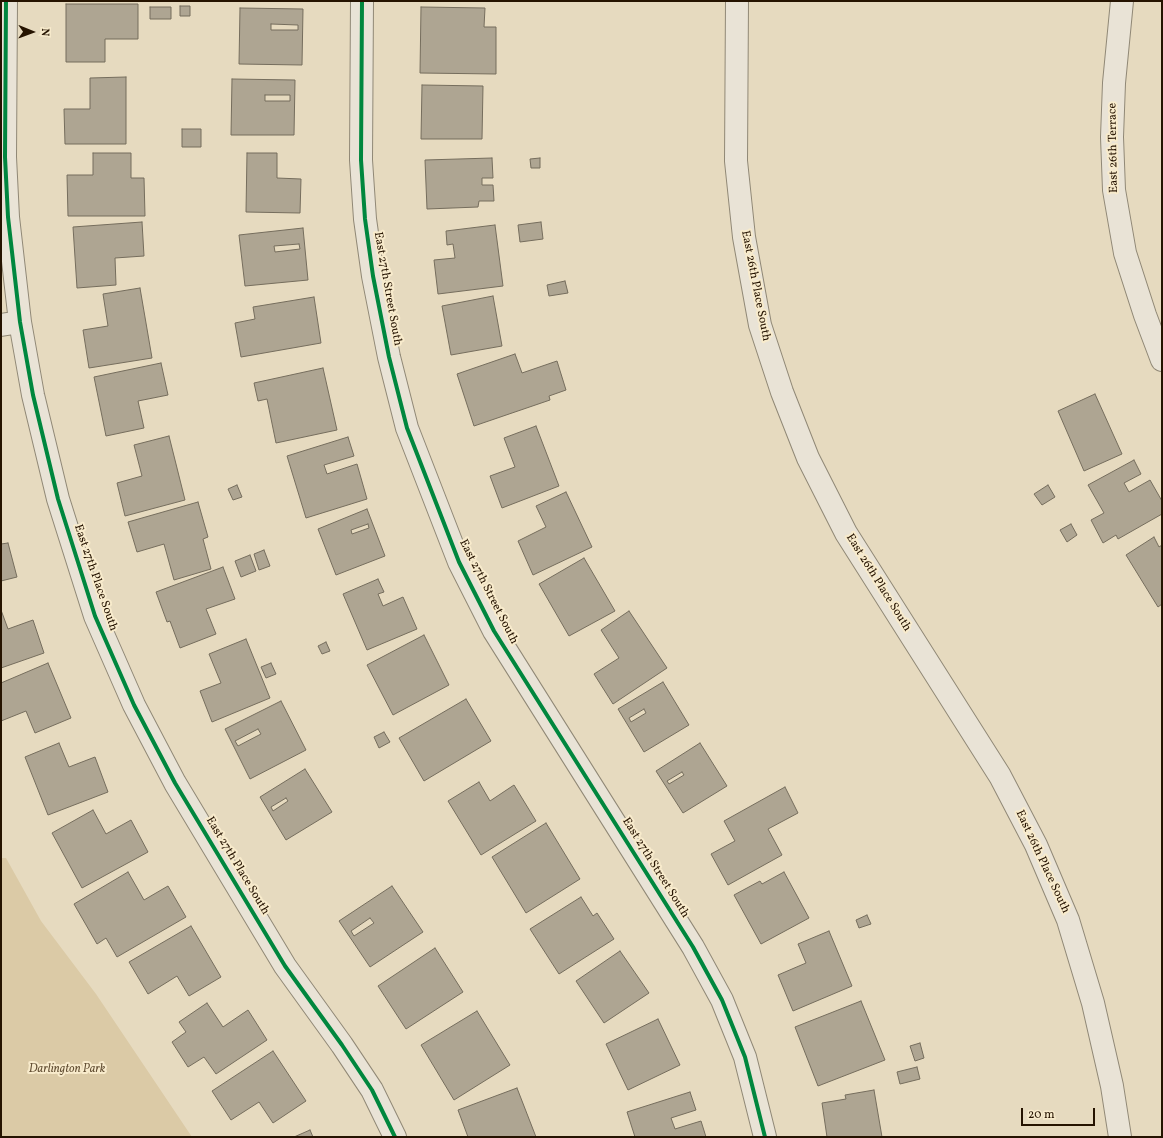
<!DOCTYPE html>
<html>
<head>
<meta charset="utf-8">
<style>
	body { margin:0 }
	#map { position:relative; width:1163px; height:1138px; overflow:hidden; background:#e6dabf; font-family:Vollkorn,serif }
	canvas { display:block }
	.frame { position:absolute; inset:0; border:2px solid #251300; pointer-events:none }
	.north { position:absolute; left:12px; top:12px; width:40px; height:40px; -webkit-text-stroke:3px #f8ebcc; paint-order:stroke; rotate:91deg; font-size:11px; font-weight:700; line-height:16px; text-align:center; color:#251300 }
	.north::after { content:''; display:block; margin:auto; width:14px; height:18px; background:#251300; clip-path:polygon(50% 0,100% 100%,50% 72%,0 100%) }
	.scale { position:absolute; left:1021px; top:1108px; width:74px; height:18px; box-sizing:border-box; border:2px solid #251300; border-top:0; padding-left:5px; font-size:12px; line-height:14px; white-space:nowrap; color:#251300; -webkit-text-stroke:3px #f8ebcc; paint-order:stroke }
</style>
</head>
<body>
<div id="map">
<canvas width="1163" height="1138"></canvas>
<div class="frame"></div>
<div class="north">N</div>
<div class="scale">20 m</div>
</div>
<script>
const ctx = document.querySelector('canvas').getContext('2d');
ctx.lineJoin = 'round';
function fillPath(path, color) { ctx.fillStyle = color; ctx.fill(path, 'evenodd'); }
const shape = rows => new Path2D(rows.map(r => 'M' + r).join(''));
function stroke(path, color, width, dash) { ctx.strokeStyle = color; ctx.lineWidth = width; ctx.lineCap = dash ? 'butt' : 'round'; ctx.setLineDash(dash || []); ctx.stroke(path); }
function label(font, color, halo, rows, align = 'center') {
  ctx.font = font + ' Vollkorn,serif'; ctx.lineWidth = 4; ctx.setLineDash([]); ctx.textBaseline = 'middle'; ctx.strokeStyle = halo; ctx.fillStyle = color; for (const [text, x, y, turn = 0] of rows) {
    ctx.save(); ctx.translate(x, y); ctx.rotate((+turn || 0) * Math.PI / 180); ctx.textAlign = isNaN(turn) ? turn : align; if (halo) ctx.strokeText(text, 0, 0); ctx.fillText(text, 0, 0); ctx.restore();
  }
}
fillPath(shape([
	[1,858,6,858,41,921,96,994,192,1137,1,1137]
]), '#dbcaa6');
const building = shape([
	[66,4,138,4,138,39,105,39,105,62,66,62,66,4],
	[180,6,190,6,190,16,180,16,180,6],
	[150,7,171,7,171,19,150,19,150,7],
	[421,7,485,8,484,27,496,27,496,74,420,73,421,7],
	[240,8,303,9,302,65,239,64,240,8],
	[271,24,298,25,298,30,271,30,271,24],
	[126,77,126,144,65,144,64,109,90,109,90,78,126,77],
	[232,79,295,80,294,135,231,135,232,79],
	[265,95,290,95,290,101,265,101,265,95],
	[422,85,483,86,482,139,421,139,422,85],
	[182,129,201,129,201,147,182,147,182,129],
	[93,153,131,153,131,178,144,178,145,216,68,216,67,175,93,175,93,153],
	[247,153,277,153,277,178,301,179,300,213,246,212,247,153],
	[492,158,493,178,482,178,482,185,493,185,494,201,479,201,478,207,427,209,425,160,492,158],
	[540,158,540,168,531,168,530,159,540,158],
	[142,222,144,256,115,258,116,285,77,288,73,227,142,222],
	[541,222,543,239,520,242,518,225,541,222],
	[495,225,503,286,438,294,434,260,455,258,453,244,447,245,446,231,495,225],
	[303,228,308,280,245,286,239,235,303,228],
	[299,244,300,249,275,252,274,246,299,244],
	[565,281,568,293,549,296,547,285,565,281],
	[140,288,152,358,89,368,83,330,108,326,103,294,140,288],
	[493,296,502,346,451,355,442,306,493,296],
	[314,297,321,343,241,357,235,323,255,319,253,307,314,297],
	[515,354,522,373,557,361,566,390,549,396,550,400,474,426,457,374,515,354],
	[161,363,168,395,138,401,144,428,106,436,94,377,161,363],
	[323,368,337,430,276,443,267,399,258,401,254,383,323,368],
	[1095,394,1122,454,1084,471,1058,411,1095,394],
	[536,426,559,486,502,508,490,476,515,467,504,438,536,426],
	[169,436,185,500,125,516,117,483,142,476,134,445,169,436],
	[348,437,354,456,324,465,327,474,357,464,367,499,306,518,287,456,348,437],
	[1134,460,1141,474,1124,483,1129,492,1150,480,1162,501,1162,514,1118,539,1116,535,1103,543,1091,520,1104,513,1088,485,1134,460],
	[237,485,242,497,233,500,228,489,237,485],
	[1048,485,1055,497,1042,505,1034,494,1048,485],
	[566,492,592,547,533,575,518,541,546,527,536,506,566,492],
	[198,502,208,537,203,539,211,569,174,580,164,544,137,552,128,522,198,502],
	[367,509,385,556,336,575,318,529,367,509],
	[368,524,369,528,352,534,351,530,368,524],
	[1071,524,1077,535,1067,542,1060,530,1071,524],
	[1154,537,1159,547,1162,545,1162,604,1158,607,1126,555,1154,537],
	[8,543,17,577,1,581,1,544,8,543],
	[264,550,270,566,259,570,254,554,264,550],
	[250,555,256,571,241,577,235,561,250,555],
	[584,558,615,611,569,636,539,584,584,558],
	[223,567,235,599,206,609,216,634,180,648,170,621,167,622,156,592,223,567],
	[378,579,384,592,378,594,383,606,403,597,417,629,367,650,343,594,378,579],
	[1,610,8,629,33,620,44,653,1,668,1,610],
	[629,611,667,668,613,704,594,674,619,658,601,630,629,611],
	[424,635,449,685,393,715,367,665,424,635],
	[246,639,270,698,212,722,200,691,221,683,209,654,246,639],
	[326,642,330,651,322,654,318,646,326,642],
	[48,663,71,718,35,733,26,711,1,721,1,683,48,663],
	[271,663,276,674,266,678,261,667,271,663],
	[663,682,689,725,644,752,618,709,663,682],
	[644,709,646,713,631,722,629,718,644,709],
	[466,699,491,741,424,781,399,738,466,699],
	[281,701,306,750,250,779,225,729,281,701],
	[258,729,261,734,238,746,235,741,258,729],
	[384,732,390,742,379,748,374,737,384,732],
	[59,743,69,767,95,757,108,792,48,815,25,757,59,743],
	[700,743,727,786,683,813,656,771,700,743],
	[682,772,684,775,669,784,667,781,682,772],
	[305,769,332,812,286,840,260,797,305,769],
	[286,798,288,801,273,811,271,807,286,798],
	[479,782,490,801,514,785,536,821,481,855,448,801,479,782],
	[785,787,798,813,768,829,782,855,728,885,711,854,735,841,724,821,785,787],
	[93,810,106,834,131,820,148,852,82,888,52,833,93,810],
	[546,823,580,879,526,913,492,857,546,823],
	[128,872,144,900,168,886,186,917,117,957,106,938,97,944,74,904,128,872],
	[784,872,809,918,761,944,734,895,760,881,762,884,784,872],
	[392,886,423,932,370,967,339,921,392,886],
	[370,918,374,923,354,936,351,931,370,918],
	[581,897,593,916,597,913,614,939,559,974,530,929,581,897],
	[867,915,871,924,859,928,856,920,867,915],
	[191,926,221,977,189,996,177,976,148,994,129,962,191,926],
	[829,931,852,986,793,1011,778,975,806,963,798,944,829,931],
	[435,948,463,992,406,1029,378,986,435,948],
	[620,951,649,993,604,1023,576,981,620,951],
	[861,1001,885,1060,818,1086,795,1027,861,1001],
	[207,1003,223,1027,248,1010,267,1040,216,1074,204,1057,188,1067,172,1042,186,1032,179,1022,207,1003],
	[477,1011,510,1065,454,1100,421,1045,477,1011],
	[658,1019,680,1065,628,1090,606,1044,658,1019],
	[920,1043,924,1058,915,1061,910,1046,920,1043],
	[273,1051,306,1101,273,1123,259,1102,231,1120,212,1091,273,1051],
	[917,1067,920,1079,900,1084,897,1072,917,1067],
	[517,1088,536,1137,468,1137,458,1110,517,1088],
	[874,1090,882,1137,827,1137,822,1103,846,1099,845,1095,874,1090],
	[690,1092,696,1110,671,1118,675,1129,701,1121,706,1137,635,1137,627,1112,690,1092],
	[310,1130,313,1137,294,1137,310,1130]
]);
fillPath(building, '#aea592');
stroke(building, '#756d5d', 1);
const minor = shape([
	[6,1,5,157,8,217,20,322,33,395,58,499,95,616,134,705,175,783,285,966,342,1045,372,1090,395,1137],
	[362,1,361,160,365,219,373,276,389,357,407,428,459,562,494,631,693,947,722,1000,745,1057,765,1137],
	[737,1,736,161,744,237,760,325,782,392,808,458,846,533,1000,776,1036,845,1068,920,1093,1003,1112,1086,1120,1137],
	[1122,1,1114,83,1112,137,1114,190,1125,253,1145,315,1162,360],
	[1,325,20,322]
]);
stroke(minor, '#908876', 24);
stroke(minor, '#e9e3d6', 22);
stroke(shape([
	[6,1,5,157,8,217,20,322,33,395,58,499,95,616,134,705,175,783,285,966,342,1045,372,1090,395,1137],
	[362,1,361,160,365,219,373,276,389,357,407,428,459,562,494,631,693,947,722,1000,745,1057,765,1137]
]), '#00873e', 4);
label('12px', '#251300', '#f8ebcc', [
	["East 26th Terrace",1114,148,-91],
	["East 26th Place South",755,286,79],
	["East 27th Street South",387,289,80],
	["East 27th Place South",95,578,71],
	["East 26th Place South",878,583,58],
	["East 27th Street South",488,592,63],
	["East 26th Place South",1042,862,65],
	["East 27th Place South",237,866,59],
	["East 27th Street South",655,868,58]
]);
label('italic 12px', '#624e33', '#f8ebcc', [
	["Darlington Park",67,1070]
]);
</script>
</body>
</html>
